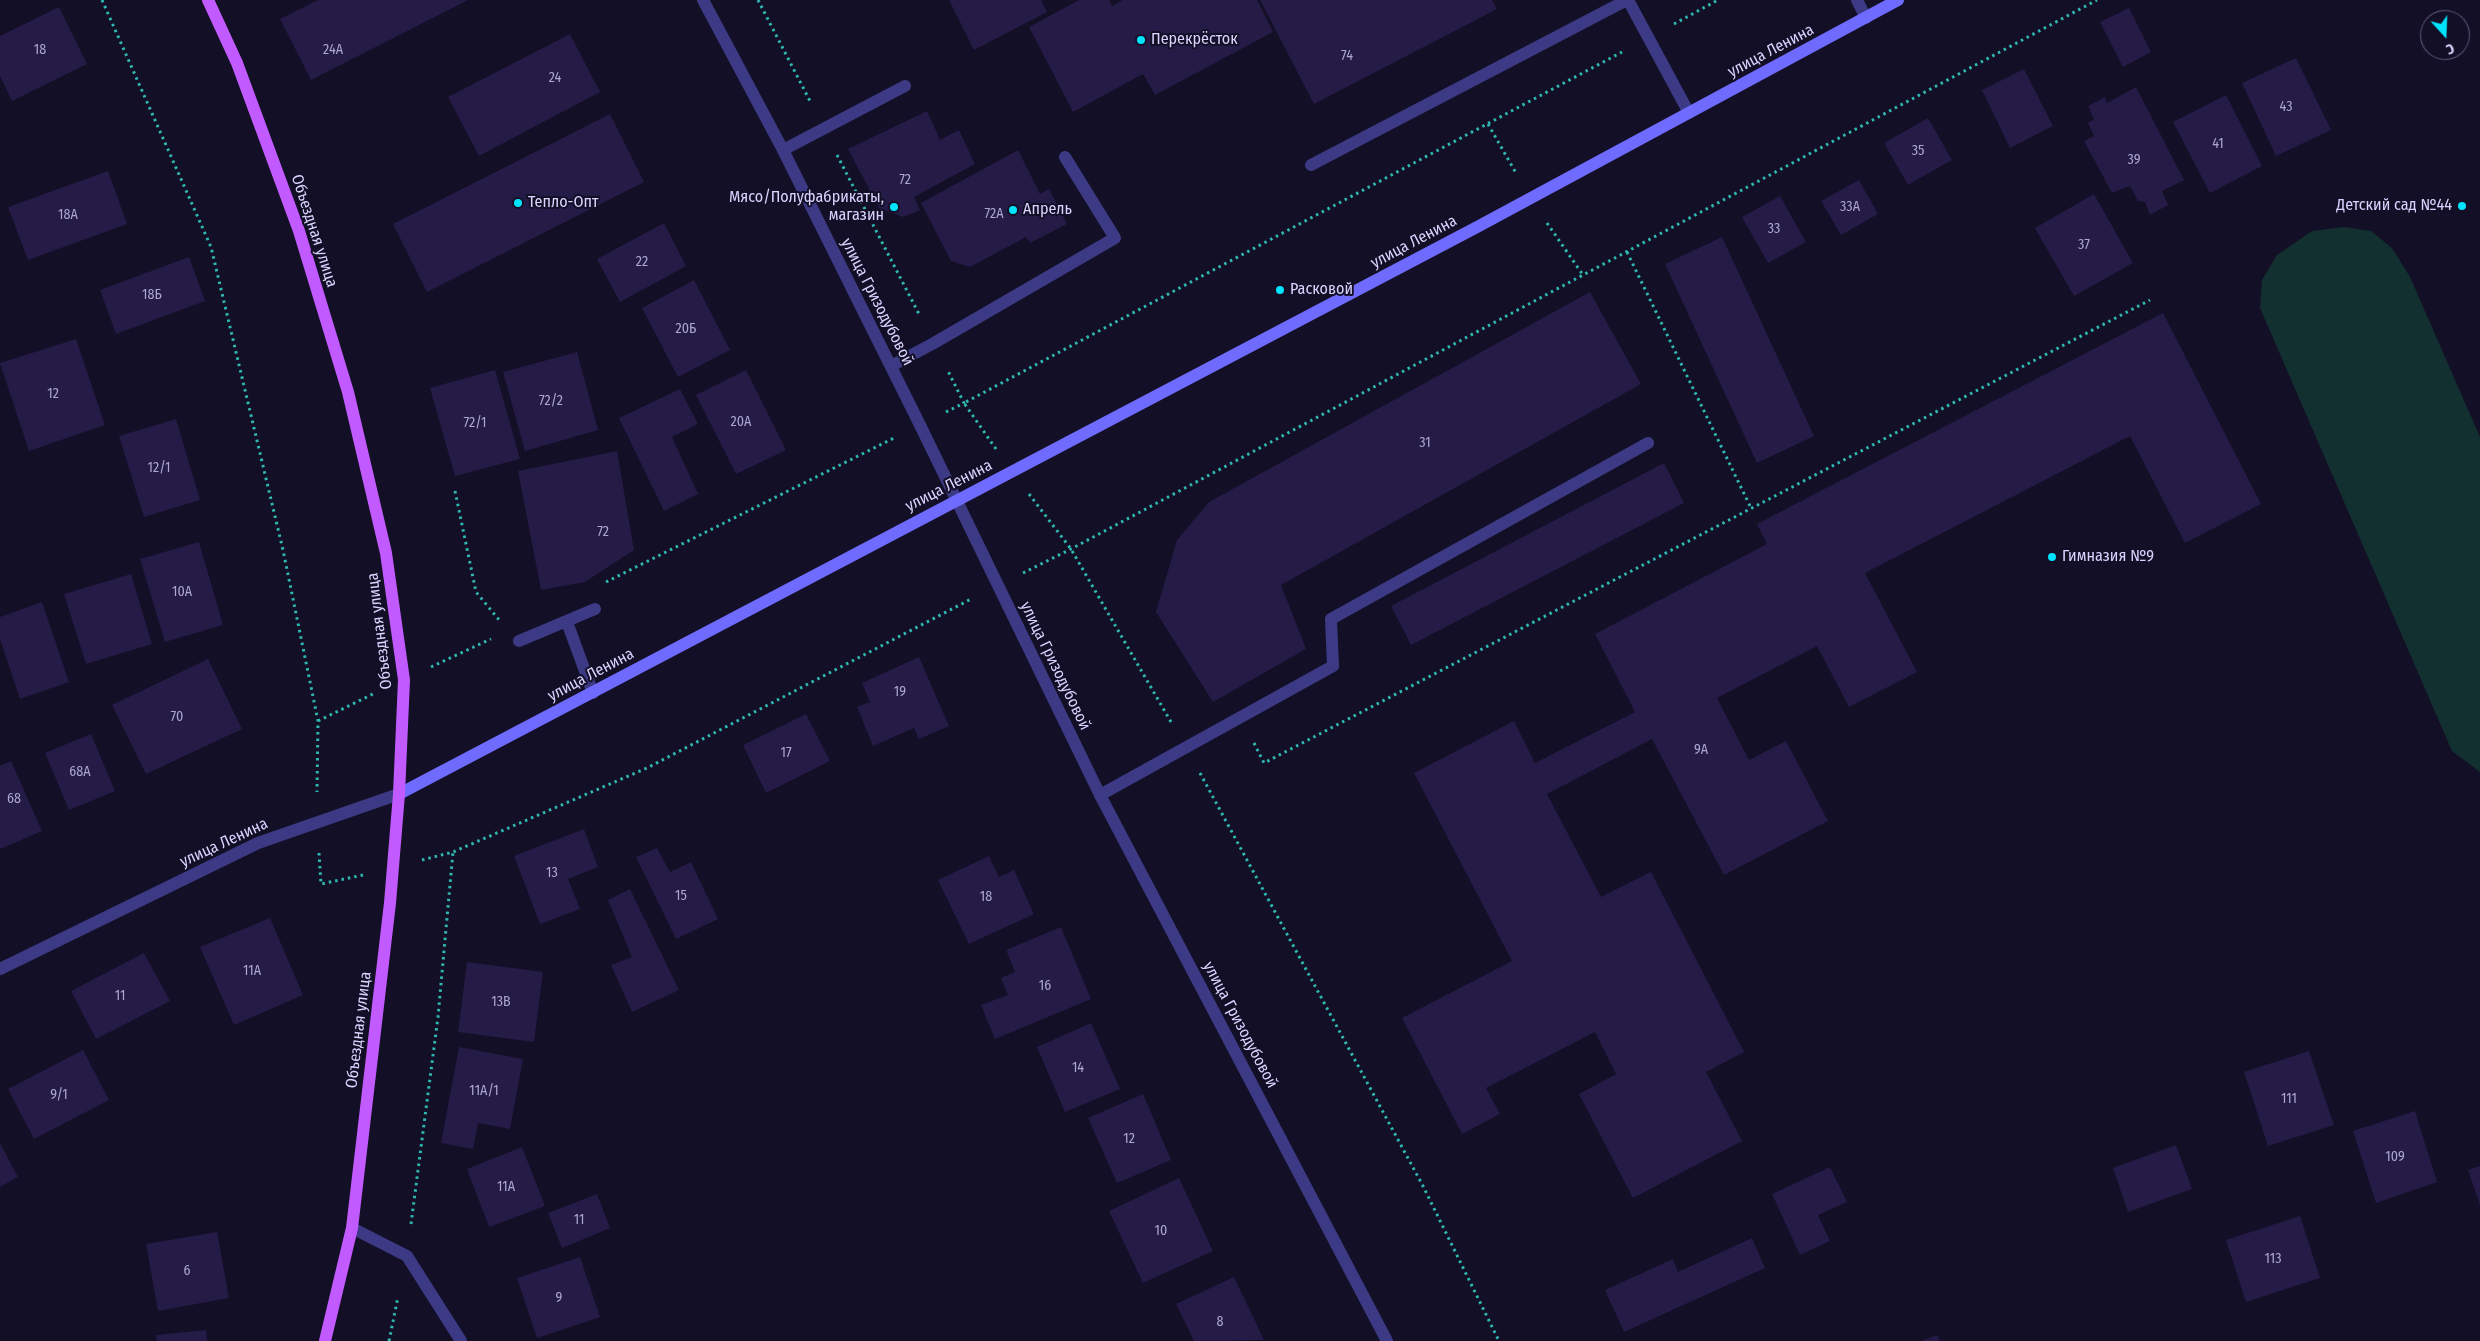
<!DOCTYPE html>
<html>
<head>
<meta charset="utf-8">
<style>
	body { margin:0 }
	#map { position:relative; width:2480px; height:1341px; overflow:hidden; background:#130f26; font-family:"Fira Sans Condensed",sans-serif }
	canvas { display:block }
	.north { position:absolute; left:2420px; top:10px; width:50px; height:50px; box-sizing:border-box; background:#130f26; border:1px solid #625e7d; border-radius:50%; rotate:160deg; font-size:14px; font-weight:700; line-height:20px; text-align:center; color:#d9d4ff }
	.north::after { content:''; display:block; margin:auto; width:18px; height:22px; background:#00e5ff; clip-path:polygon(50% 0,100% 100%,50% 72%,0 100%) }
</style>
</head>
<body>
<div id="map">
<canvas width="2480" height="1341"></canvas>
<div class="north">С</div>
</div>
<script>
const ctx = document.querySelector('canvas').getContext('2d');
ctx.lineJoin = 'round';
function fillPath(path, color) { ctx.fillStyle = color; ctx.fill(path, 'evenodd'); }
const shape = rows => new Path2D(rows.map(r => 'M' + r).join(''));
function stroke(path, color, width, dash) { ctx.strokeStyle = color; ctx.lineWidth = width; ctx.lineCap = dash ? 'butt' : 'round'; ctx.setLineDash(dash || []); ctx.stroke(path); }
function label(font, color, halo, rows, align = 'center') {
  ctx.font = font + ' "Fira Sans Condensed",sans-serif'; ctx.lineWidth = 4; ctx.setLineDash([]); ctx.textBaseline = 'middle'; ctx.strokeStyle = halo; ctx.fillStyle = color; for (const [text, x, y, turn = 0] of rows) {
    ctx.save(); ctx.translate(x, y); ctx.rotate((+turn || 0) * Math.PI / 180); ctx.textAlign = isNaN(turn) ? turn : align; if (halo) ctx.strokeText(text, 0, 0); ctx.fillText(text, 0, 0); ctx.restore();
  }
}
fillPath(shape([
	[2344,227,2371,231,2392,248,2410,277,2480,437,2480,772,2452,751,2260,308,2262,280,2277,255,2312,231]
]), '#12302f');
fillPath(shape([
	[318,0,468,0,311,80,280,19],
	[949,0,1041,0,1047,12,974,50],
	[1079,0,1109,0,1112,6,1123,0,1257,0,1273,32,1155,95,1143,74,1073,112,1029,27],
	[1260,0,1492,0,1497,9,1314,104],
	[59,7,87,64,12,101,0,76,0,36],
	[2129,8,2151,52,2123,67,2100,22],
	[570,34,600,92,479,156,448,97],
	[2296,58,2331,130,2276,156,2242,83],
	[2024,69,2053,126,2010,148,1982,90],
	[2136,87,2184,180,2162,191,2168,205,2150,215,2145,202,2138,201,2130,186,2112,193,2084,141,2094,136,2088,123,2094,119,2088,106,2105,97,2107,103],
	[2226,95,2262,166,2210,193,2173,122],
	[927,111,940,140,959,130,975,164,914,197,920,210,903,217,879,208,848,149],
	[610,114,644,182,427,292,393,224],
	[1928,118,1952,160,1908,185,1884,143],
	[1018,150,1040,194,1049,189,1067,224,1030,243,1026,237,970,267,951,261,921,203],
	[108,171,127,224,28,260,8,207],
	[1859,180,1878,214,1841,235,1821,201],
	[2094,194,2133,263,2074,296,2035,228],
	[1780,196,1806,242,1768,263,1742,217],
	[664,223,686,266,620,302,597,259],
	[1722,237,1814,436,1757,463,1665,264],
	[189,257,205,301,116,334,100,290],
	[694,280,730,350,678,377,642,308],
	[1590,292,1641,384,1281,585,1306,649,1213,702,1156,612,1177,540,1209,502],
	[2163,313,2261,504,2185,543,2130,436,1865,573,1917,672,1849,707,1817,646,1717,698,1749,760,1786,741,1828,821,1724,875,1652,739,1547,794,1601,897,1651,872,1744,1052,1706,1072,1742,1141,1633,1198,1579,1094,1616,1074,1595,1032,1486,1088,1500,1114,1462,1134,1402,1018,1512,961,1414,773,1514,721,1535,763,1635,712,1595,634,1767,544,1757,524],
	[76,339,105,425,29,451,0,363],
	[577,352,598,430,525,451,503,372],
	[495,370,520,459,455,476,430,388],
	[746,370,786,450,736,474,696,395],
	[680,389,698,424,672,437,698,494,664,511,619,418],
	[176,419,200,500,144,517,119,436],
	[617,451,634,550,585,582,541,590,518,471],
	[1664,463,1684,503,1411,645,1391,606],
	[199,542,223,625,165,642,140,559],
	[131,574,152,644,86,664,64,594],
	[42,602,69,682,20,699,0,639,0,617],
	[919,657,949,726,919,739,914,728,873,746,857,707,870,702,862,683],
	[208,659,242,729,146,774,112,705],
	[806,714,830,761,766,793,743,745],
	[91,734,115,791,69,810,45,753],
	[11,761,42,831,0,849,0,766],
	[584,829,598,867,568,879,580,909,540,924,514,856],
	[657,848,670,872,691,862,718,919,676,939,636,857],
	[989,856,999,877,1014,870,1034,914,969,944,938,880],
	[630,889,679,990,632,1012,611,965,632,957,608,900],
	[270,918,303,995,234,1025,200,947],
	[1061,927,1091,999,995,1039,981,1005,1008,995,1001,978,1015,972,1006,950],
	[144,953,170,1001,96,1039,71,991],
	[467,962,543,972,534,1042,458,1032],
	[1091,1023,1120,1089,1065,1112,1037,1047],
	[459,1047,523,1059,510,1129,478,1123,473,1149,441,1143],
	[83,1050,109,1100,34,1139,8,1089],
	[2309,1051,2334,1125,2268,1146,2244,1072],
	[1143,1094,1171,1160,1117,1183,1088,1118],
	[2415,1111,2437,1182,2376,1203,2353,1131],
	[0,1143,18,1177,0,1187],
	[2176,1145,2192,1189,2128,1212,2113,1168],
	[522,1147,545,1206,489,1227,467,1169],
	[2480,1166,2480,1205,2468,1170],
	[1830,1167,1847,1202,1818,1215,1830,1241,1800,1255,1772,1194],
	[1179,1178,1213,1251,1143,1283,1109,1211],
	[597,1194,610,1228,562,1248,548,1213],
	[2300,1216,2320,1278,2246,1302,2226,1240],
	[217,1232,229,1298,158,1311,146,1244],
	[1752,1238,1765,1268,1624,1332,1605,1290,1673,1259,1678,1272],
	[580,1257,600,1317,537,1338,517,1278],
	[1234,1277,1264,1340,1194,1341,1176,1304],
	[206,1330,207,1341,157,1341,156,1335],
	[1937,1335,1940,1341,1920,1341]
]), '#241b47');
stroke(shape([
	[102,0,211,247,283,550,318,721,317,792],
	[758,0,811,103],
	[1674,24,1718,0],
	[1488,124,1516,173],
	[837,155,920,316],
	[1547,223,1583,275],
	[1627,252,1751,508],
	[946,412,964,403,947,369],
	[996,449,964,403,1622,52],
	[455,491,476,592,500,621],
	[1029,494,1071,549,1171,722],
	[1023,573,1071,549,2097,0],
	[606,582,894,438],
	[431,667,491,639],
	[318,721,373,694],
	[1254,743,1264,763,2150,300],
	[1200,773,1423,1186,1499,1341],
	[319,853,321,884,363,875],
	[422,860,453,852,647,768,973,598],
	[411,1224,438,1017,453,852],
	[389,1341,398,1297]
]), '#2fb8b0', 3, [2.5, 4]);
stroke(shape([
	[1628,0,1689,113],
	[1857,0,1866,18],
	[783,150,905,86],
	[1311,165,1627,0],
	[891,366,934,343,1115,238,1065,157],
	[567,622,593,693],
	[519,641,595,609],
	[1100,795,1333,666,1331,619,1648,443],
	[352,1228,407,1256,461,1341]
]), '#3d3a85', 12);
stroke(shape([
	[703,0,783,150,920,425,1100,795,1387,1341],
	[0,969,258,843,399,794]
]), '#3d3a85', 12);
stroke(shape([
	[399,794,1479,226,1898,0]
]), '#6f6bff', 12);
stroke(shape([
	[208,0,237,63,299,231,348,392,386,553,404,680,399,794,390,903,352,1228,325,1341]
]), '#c25bff', 12);
for (const [x, y, r, color] of [
	[1141,40,5,"#00e5ff"],
	[518,203,5,"#00e5ff"],
	[2462,206,5,"#00e5ff"],
	[894,207,5,"#00e5ff"],
	[1013,210,5,"#00e5ff"],
	[1280,290,5,"#00e5ff"],
	[2052,557,5,"#00e5ff"]
]) { const dot = new Path2D(); dot.arc(x, y, r, 0, 2 * Math.PI); ctx.fillStyle = color; ctx.fill(dot); stroke(dot, '#130f26', 2); }
label('14px', '#aca6d1', null, [
	["18",40,50],
	["24А",333,50],
	["74",1347,56],
	["24",555,78],
	["43",2286,107],
	["41",2218,144],
	["35",1918,151],
	["39",2134,160],
	["72",905,180],
	["33А",1850,207],
	["72А",994,214],
	["18А",68,215],
	["33",1774,229],
	["37",2084,245],
	["22",642,262],
	["18Б",152,295],
	["20Б",686,329],
	["12",53,394],
	["72/2",551,401],
	["20А",741,422],
	["72/1",475,423],
	["31",1425,443],
	["12/1",159,468],
	["72",603,532],
	["10А",182,592],
	["19",900,692],
	["70",177,717],
	["9А",1701,750],
	["17",786,753],
	["68А",80,772],
	["68",14,799],
	["13",552,873],
	["15",681,896],
	["18",986,897],
	["11А",252,971],
	["16",1045,986],
	["11",120,996],
	["13В",501,1002],
	["14",1078,1068],
	["11А/1",484,1091],
	["9/1",59,1095],
	["111",2289,1099],
	["12",1129,1139],
	["109",2395,1157],
	["11А",506,1187],
	["11",579,1220],
	["10",1161,1231],
	["113",2273,1259],
	["6",187,1271],
	["9",559,1298],
	["8",1220,1322]
]);
label('16px', '#d9d4ff', '#130f26', [
	["Перекрёсток",1151,40],
	["Мясо/Полуфабрикаты,",884,198,"right"],
	["магазин",884,216,"right"],
	["Тепло-Опт",528,203],
	["Детский сад №44",2452,206,"right"],
	["Апрель",1023,210],
	["Расковой",1290,290],
	["Гимназия №9",2062,557]
], 'left');
label('16px', '#d9d4ff', '#130f26', [
	["улица Ленина",1771,51,-28],
	["Объездная улица",314,231,72],
	["улица Ленина",1414,242,-28],
	["улица Гризодубовой",877,302,63],
	["улица Ленина",949,486,-27],
	["Объездная улица",380,631,-97],
	["улица Гризодубовой",1055,666,64],
	["улица Ленина",591,675,-28],
	["улица Ленина",224,843,-25],
	["улица Гризодубовой",1240,1025,62],
	["Объездная улица",359,1030,-83]
]);
</script>
</body>
</html>
